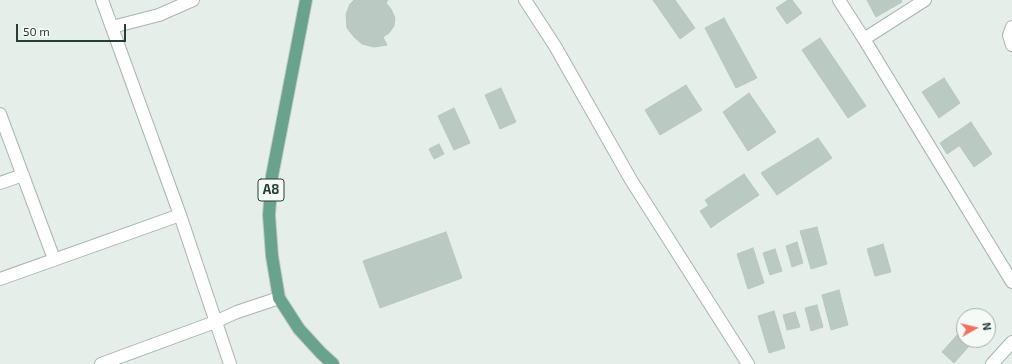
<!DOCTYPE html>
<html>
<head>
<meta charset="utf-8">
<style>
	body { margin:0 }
	#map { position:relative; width:1012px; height:364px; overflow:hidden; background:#e5eee9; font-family:"Exo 2",sans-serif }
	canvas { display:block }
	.north { position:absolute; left:956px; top:308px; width:40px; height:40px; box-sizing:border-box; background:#f5faf7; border:1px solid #a1b0a9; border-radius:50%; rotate:82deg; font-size:11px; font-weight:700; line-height:16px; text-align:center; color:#244035 }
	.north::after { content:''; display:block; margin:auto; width:14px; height:18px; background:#f1715f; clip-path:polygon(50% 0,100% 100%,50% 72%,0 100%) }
	.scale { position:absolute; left:16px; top:24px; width:110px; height:18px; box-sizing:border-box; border:2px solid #244035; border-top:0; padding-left:5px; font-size:12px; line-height:14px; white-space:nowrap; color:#244035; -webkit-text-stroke:3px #f5faf7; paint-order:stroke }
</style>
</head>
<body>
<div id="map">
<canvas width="1012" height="364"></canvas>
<div class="north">N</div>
<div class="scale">50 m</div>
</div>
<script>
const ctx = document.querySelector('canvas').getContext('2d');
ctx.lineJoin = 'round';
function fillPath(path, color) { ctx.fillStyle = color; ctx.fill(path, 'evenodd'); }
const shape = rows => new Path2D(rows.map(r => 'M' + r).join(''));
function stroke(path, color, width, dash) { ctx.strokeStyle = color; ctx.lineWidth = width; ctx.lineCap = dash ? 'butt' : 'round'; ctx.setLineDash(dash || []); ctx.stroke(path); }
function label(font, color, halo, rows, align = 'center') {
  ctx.font = font + ' "Exo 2",sans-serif'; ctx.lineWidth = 4; ctx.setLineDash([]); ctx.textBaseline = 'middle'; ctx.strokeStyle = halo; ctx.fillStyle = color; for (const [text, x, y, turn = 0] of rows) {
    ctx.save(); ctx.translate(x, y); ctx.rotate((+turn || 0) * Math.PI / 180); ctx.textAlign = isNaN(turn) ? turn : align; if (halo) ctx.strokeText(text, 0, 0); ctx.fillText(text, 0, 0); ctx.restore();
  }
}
const building = shape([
	[354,0,388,0,386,3,391,9,395,18,394,26,389,33,383,37,387,45,374,47,362,44,354,37,347,28,346,14,350,4,354,0],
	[653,0,675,0,695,28,680,39,653,0],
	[788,0,792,0,802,13,787,24,776,8,788,0],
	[867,0,901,0,902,2,876,17,867,0],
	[724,18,757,78,736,88,705,28,724,18],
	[820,38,866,106,848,118,802,50,820,38],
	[944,78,960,103,939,118,922,92,944,78],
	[686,85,702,110,660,135,645,110,686,85],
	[501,88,516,122,500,129,485,95,501,88],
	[749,93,776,132,748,151,723,112,749,93],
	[454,108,470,143,454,150,438,116,454,108],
	[971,122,978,133,947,154,940,143,971,122],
	[978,133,992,154,974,167,959,145,978,133],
	[818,138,832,158,777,195,761,173,818,138],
	[439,144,444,154,434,159,429,149,439,144],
	[744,174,759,195,719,222,705,200,744,174],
	[708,206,719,222,711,228,700,211,708,206],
	[817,227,827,264,811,269,800,231,817,227],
	[446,232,462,278,380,308,363,261,446,232],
	[797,242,803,263,792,267,786,246,797,242],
	[883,244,891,272,875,276,867,249,883,244],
	[753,248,764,283,748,289,737,254,753,248],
	[775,249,782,271,770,275,763,253,775,249],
	[839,290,848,325,831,330,822,295,839,290],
	[817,305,823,327,811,331,805,308,817,305],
	[774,311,785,348,769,353,758,316,774,311],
	[795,312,800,327,787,330,783,315,795,312],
	[958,334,970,345,954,363,942,352,958,334]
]);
fillPath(building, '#bac9c1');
stroke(building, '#b7c8bf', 1);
const minor = shape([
	[102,0,180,215,230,364],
	[525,0,555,46,631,180,748,364],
	[839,0,864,39,1012,282],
	[112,27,159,15,193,0],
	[1012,27,1009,35,1012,45],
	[864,39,925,0],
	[0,114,54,259],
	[0,183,23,175],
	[0,279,180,215],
	[101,364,215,322,237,312,279,298],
	[992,364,1012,342]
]);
const major = shape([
	[306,0,272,176,269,215,272,256,279,298,299,329,321,353,333,364]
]);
stroke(minor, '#a7b6af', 14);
stroke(major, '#c2cac6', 14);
stroke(minor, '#fff', 12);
stroke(major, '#69a38d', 12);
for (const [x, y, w] of [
	[271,190,26]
]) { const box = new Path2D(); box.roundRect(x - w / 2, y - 11, w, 22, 3); ctx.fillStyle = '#f5faf7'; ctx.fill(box); stroke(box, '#244035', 1); }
label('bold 13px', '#244035', null, [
	["A8",271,190]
]);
</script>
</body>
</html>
